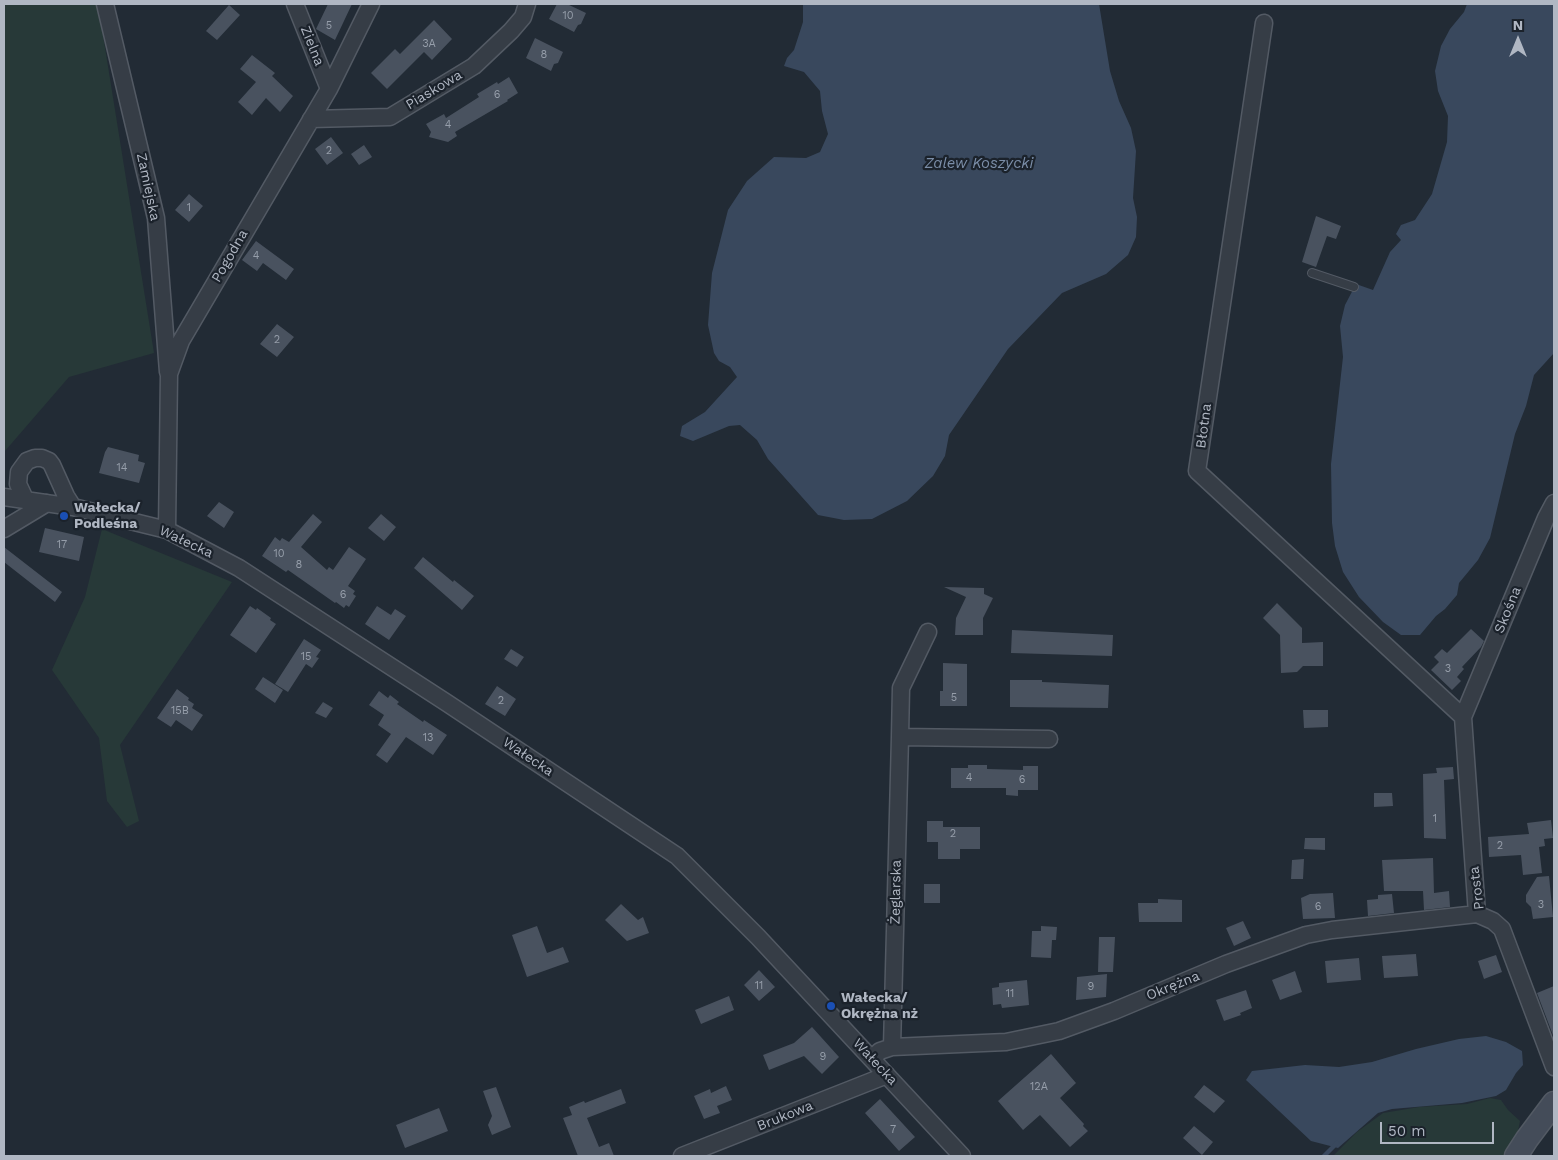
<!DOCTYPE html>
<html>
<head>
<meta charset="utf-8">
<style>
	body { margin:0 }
	#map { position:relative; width:1558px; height:1160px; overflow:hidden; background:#222b35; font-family:"Work Sans",sans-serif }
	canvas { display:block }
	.frame { position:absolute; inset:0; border:5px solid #b0b7c3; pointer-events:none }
	.north { position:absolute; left:1493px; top:15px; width:50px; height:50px; -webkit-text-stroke:4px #1b222b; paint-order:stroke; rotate:0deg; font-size:14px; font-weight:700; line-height:20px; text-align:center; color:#b0b7c3 }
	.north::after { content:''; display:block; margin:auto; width:18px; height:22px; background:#b0b7c3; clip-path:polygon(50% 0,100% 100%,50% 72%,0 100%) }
	.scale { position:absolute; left:1380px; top:1122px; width:114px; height:22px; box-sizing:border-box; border:2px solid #b0b7c3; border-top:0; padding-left:6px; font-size:15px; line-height:18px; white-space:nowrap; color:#b0b7c3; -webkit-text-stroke:4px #1b222b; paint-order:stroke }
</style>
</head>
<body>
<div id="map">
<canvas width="1558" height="1160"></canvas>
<div class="frame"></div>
<div class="north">N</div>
<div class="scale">50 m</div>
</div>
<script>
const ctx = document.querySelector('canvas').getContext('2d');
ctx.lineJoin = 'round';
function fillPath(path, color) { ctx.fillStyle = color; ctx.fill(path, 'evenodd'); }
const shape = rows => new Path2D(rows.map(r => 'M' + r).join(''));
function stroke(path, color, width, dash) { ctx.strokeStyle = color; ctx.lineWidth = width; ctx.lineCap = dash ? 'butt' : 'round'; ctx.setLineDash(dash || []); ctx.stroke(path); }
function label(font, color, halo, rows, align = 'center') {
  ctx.font = font + ' "Work Sans",sans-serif'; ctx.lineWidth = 4.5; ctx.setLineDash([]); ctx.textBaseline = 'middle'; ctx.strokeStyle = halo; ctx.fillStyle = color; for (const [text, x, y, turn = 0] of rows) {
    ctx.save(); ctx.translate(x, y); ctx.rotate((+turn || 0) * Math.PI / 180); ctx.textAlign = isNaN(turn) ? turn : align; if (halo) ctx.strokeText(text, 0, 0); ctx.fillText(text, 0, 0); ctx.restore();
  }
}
fillPath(shape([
	[4,4,98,4,154,353,69,377,5,451],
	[102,529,232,582,120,745,139,821,127,827,107,801,99,738,52,670,85,597],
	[1490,1098,1501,1100,1508,1110,1520,1121,1517,1136,1507,1156,1333,1156,1357,1132,1383,1113,1419,1107,1467,1104]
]), '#273938');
fillPath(shape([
	[803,4,1099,4,1110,71,1119,101,1131,128,1136,151,1133,198,1137,217,1136,237,1128,255,1106,274,1062,293,1008,349,949,435,945,456,933,476,907,501,872,519,844,520,818,515,768,459,757,440,740,425,729,426,693,441,680,436,682,426,705,412,737,377,730,367,719,361,714,353,708,325,712,273,728,210,747,181,774,157,806,158,820,152,828,134,822,111,820,91,804,72,784,66,787,58,794,50,803,22],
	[1467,4,1554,4,1554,353,1534,375,1526,406,1515,434,1490,538,1478,560,1459,583,1457,595,1445,609,1436,616,1420,635,1401,635,1383,622,1359,597,1343,572,1335,546,1332,523,1331,464,1343,357,1340,326,1345,305,1356,284,1373,290,1390,252,1401,240,1396,234,1401,225,1415,220,1432,194,1447,142,1448,116,1438,91,1435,71,1441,46,1450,29,1464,12],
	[1486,1036,1506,1042,1522,1051,1523,1065,1516,1073,1506,1090,1496,1096,1462,1103,1392,1109,1378,1113,1338,1148,1311,1141,1246,1080,1252,1071,1305,1065,1339,1067,1372,1062,1416,1049,1459,1039]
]), '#39485d');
stroke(shape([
	[1324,1156,1337,1143]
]), '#39485d', 4.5);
fillPath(shape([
	[328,4,352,4,335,40,316,29],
	[557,4,567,4,586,13,581,24,578,25,574,32,549,19],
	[229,5,240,15,217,40,206,31],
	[434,20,452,39,432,60,424,52,387,89,371,73,395,49,400,54],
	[535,38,563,52,558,63,554,64,551,71,526,58],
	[252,55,275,73,272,76,293,96,280,112,266,98,252,115,238,102,256,82,240,69],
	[509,77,518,93,507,100,508,101,455,132,457,136,448,142,429,137,431,132,426,124,444,114,446,118,479,97,477,94,497,82,498,84],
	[331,137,343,153,327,165,315,149],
	[364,145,372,157,359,165,351,154],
	[189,194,203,206,189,222,175,210],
	[1316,216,1341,226,1336,239,1327,236,1316,267,1302,262],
	[256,241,294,269,286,280,263,263,257,271,242,260],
	[277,324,294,337,277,357,260,344],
	[108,447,139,455,138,461,145,463,139,483,99,473,105,452],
	[219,502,234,512,224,528,207,516],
	[313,514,322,522,301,547,327,570,329,567,333,570,349,547,366,559,348,586,355,591,353,594,356,596,349,607,346,605,344,608,336,602,335,603,288,570,286,572,262,556,275,537,280,541,282,538,289,542],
	[381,514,396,527,384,541,368,528],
	[45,528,84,537,79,561,39,552],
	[4,547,62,592,55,602,4,562],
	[423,557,453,582,454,580,474,596,462,610,414,568],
	[944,587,984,588,984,594,993,598,983,618,983,635,955,635,956,618,966,597],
	[1277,603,1302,628,1302,643,1323,642,1323,666,1303,666,1297,672,1281,673,1280,635,1263,618],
	[250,606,256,610,257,608,271,618,270,620,276,624,256,653,230,635],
	[377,606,391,615,395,609,406,616,389,640,365,624],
	[1471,629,1484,641,1481,647,1462,667,1464,669,1457,677,1461,681,1452,690,1431,670,1439,662,1434,657,1442,649,1447,653],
	[1012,630,1113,635,1112,656,1011,653],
	[304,639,321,650,316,657,319,658,312,668,306,664,288,692,275,684],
	[511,649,524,657,517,667,504,659],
	[943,663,967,664,967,706,940,706,940,691,943,691],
	[263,677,283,690,275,703,255,689],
	[1010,680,1042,680,1042,682,1109,685,1108,708,1010,707],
	[497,686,516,699,505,716,485,704],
	[177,689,189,698,188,700,194,704,192,708,203,715,192,731,176,720,171,727,157,718],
	[379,691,388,698,390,695,399,702,397,704,423,722,424,720,447,735,433,755,406,737,387,763,376,755,391,734,378,725,384,715,369,705],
	[323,702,333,708,326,718,315,713],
	[1303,710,1328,710,1328,727,1304,728],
	[968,765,987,765,987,769,1023,770,1023,766,1038,766,1038,790,1018,790,1018,796,1006,795,1006,788,951,788,951,768,968,768],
	[1453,767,1454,779,1444,780,1446,839,1424,838,1423,774,1437,773,1436,768],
	[1374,793,1392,793,1393,806,1374,807],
	[1551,820,1553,838,1544,839,1545,846,1539,847,1542,873,1523,875,1521,855,1489,857,1488,837,1529,834,1527,823],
	[927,821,943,821,943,827,980,827,980,849,960,849,960,859,938,859,938,842,927,842],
	[1305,838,1325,838,1325,850,1304,849],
	[1433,858,1434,893,1449,891,1450,907,1424,910,1423,891,1384,891,1382,860],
	[1304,859,1303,879,1291,879,1292,860],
	[1549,876,1553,917,1533,919,1531,907,1526,902,1526,895,1537,877],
	[924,884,940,884,940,903,924,903],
	[1333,893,1335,918,1303,919,1301,898,1310,894],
	[1392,894,1394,913,1368,916,1367,900,1378,899,1378,895],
	[1158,899,1182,900,1182,922,1139,922,1138,903,1158,903],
	[621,904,638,920,643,917,649,933,627,941,605,920],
	[1243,921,1251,938,1234,946,1226,928],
	[537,926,547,953,563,947,569,962,527,977,512,935],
	[1041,926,1057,927,1056,940,1052,940,1051,958,1031,957,1032,931,1041,931],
	[1099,937,1115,937,1113,972,1098,972],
	[1416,954,1418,976,1384,978,1382,956],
	[1496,955,1502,972,1484,979,1478,961],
	[1359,958,1361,980,1327,983,1325,961],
	[759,970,775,987,759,1001,744,985],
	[1295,971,1302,992,1280,1000,1272,980],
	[1107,974,1106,997,1076,1000,1077,977],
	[1027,980,1029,1005,1002,1008,1001,1004,993,1005,992,988,999,987,999,983],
	[1554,986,1554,1038,1537,993],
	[1246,990,1252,1008,1240,1013,1241,1015,1224,1021,1216,1000],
	[729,996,734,1010,701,1024,695,1010],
	[812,1027,839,1057,822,1074,804,1056,769,1070,763,1055,794,1043],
	[1051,1054,1076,1083,1060,1098,1084,1124,1083,1126,1088,1131,1070,1147,1040,1115,1023,1130,998,1101],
	[1204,1085,1225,1101,1214,1113,1194,1097],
	[726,1086,732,1100,717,1106,720,1113,704,1119,694,1096,710,1089,711,1093],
	[496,1087,511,1127,492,1135,488,1125,492,1116,483,1091],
	[621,1089,626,1103,587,1118,599,1147,609,1143,614,1156,578,1156,563,1118,572,1115,569,1107,584,1101,585,1103],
	[880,1099,915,1137,899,1151,865,1113],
	[439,1108,448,1131,405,1148,396,1125],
	[1194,1126,1213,1142,1202,1155,1183,1138]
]), '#49525f');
const lane = shape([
	[1312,273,1354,287]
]);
const street = shape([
	[105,4,156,218,168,372],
	[295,4,329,89],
	[1264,23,1197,471,1463,717],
	[311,119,390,117,474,66,511,31,523,17,527,4],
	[4,497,73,507,167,530,239,568,447,703,677,856,758,937,962,1156],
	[25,499,18,484,19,472,27,461,35,458,42,458,49,461,52,465,66,496,73,507],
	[1554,503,1546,518,1463,717,1477,914,1493,921,1502,929,1554,1067],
	[4,529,47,503],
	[167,530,169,374,181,341,329,89,371,4],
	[900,737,901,688,928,632],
	[892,1047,900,737,1049,739],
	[872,1058,880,1051,892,1047,1006,1042,1059,1031,1114,1011,1226,964,1306,935,1332,930,1477,914],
	[682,1156,887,1075]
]);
const secondary = shape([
	[1516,1156,1527,1139,1554,1103]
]);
stroke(lane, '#535a64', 10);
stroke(street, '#535a64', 19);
stroke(secondary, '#535a64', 25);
stroke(lane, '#363d46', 8);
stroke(street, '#363d46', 16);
stroke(secondary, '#444c59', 22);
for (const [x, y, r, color] of [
	[64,516,5,"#1a4fb4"],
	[831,1006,5,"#1a4fb4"]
]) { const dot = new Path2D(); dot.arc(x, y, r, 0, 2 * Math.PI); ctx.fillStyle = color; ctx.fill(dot); stroke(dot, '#1b222b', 2); }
label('11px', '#969eaa', null, [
	["10",568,16],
	["5",329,26],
	["3A",429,44],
	["8",544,55],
	["6",497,95],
	["4",448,125],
	["2",329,151],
	["1",189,208],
	["4",256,256],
	["2",277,340],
	["14",122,468],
	["17",62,545],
	["10",279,554],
	["8",299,565],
	["6",343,595],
	["15",306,657],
	["3",1448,669],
	["5",954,698],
	["2",501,701],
	["15B",180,711],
	["13",428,738],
	["4",969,778],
	["6",1022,780],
	["1",1435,819],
	["2",953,834],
	["2",1500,846],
	["3",1541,905],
	["6",1318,907],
	["11",759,986],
	["9",1091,987],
	["11",1010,994],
	["9",823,1057],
	["12A",1039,1087],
	["7",893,1130]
]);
label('14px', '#b0b7c3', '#1b222b', [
	["Zielna",312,46,68],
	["Piaskowa",434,90,-31],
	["Zamiejska",148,187,78],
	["Pogodna",230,256,-60],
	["Błotna",1204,426,-82],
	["Wałecka",186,542,25],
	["Skośna",1508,610,-68],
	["Wałecka",528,757,34],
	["Prosta",1477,888,-97],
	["Żeglarska",896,892,-89],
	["Okrężna",1173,986,-22],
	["Wałecka",875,1062,47],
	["Brukowa",785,1116,-22]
]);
label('bold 14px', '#b0b7c3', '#1b222b', [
	["Wałecka/",74,508],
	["Podleśna",74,524],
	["Wałecka/",841,998],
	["Okrężna nż",841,1014]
], 'left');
label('italic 15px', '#7b8ea8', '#1b222b', [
	["Zalew Koszycki",979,164]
]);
</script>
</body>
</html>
